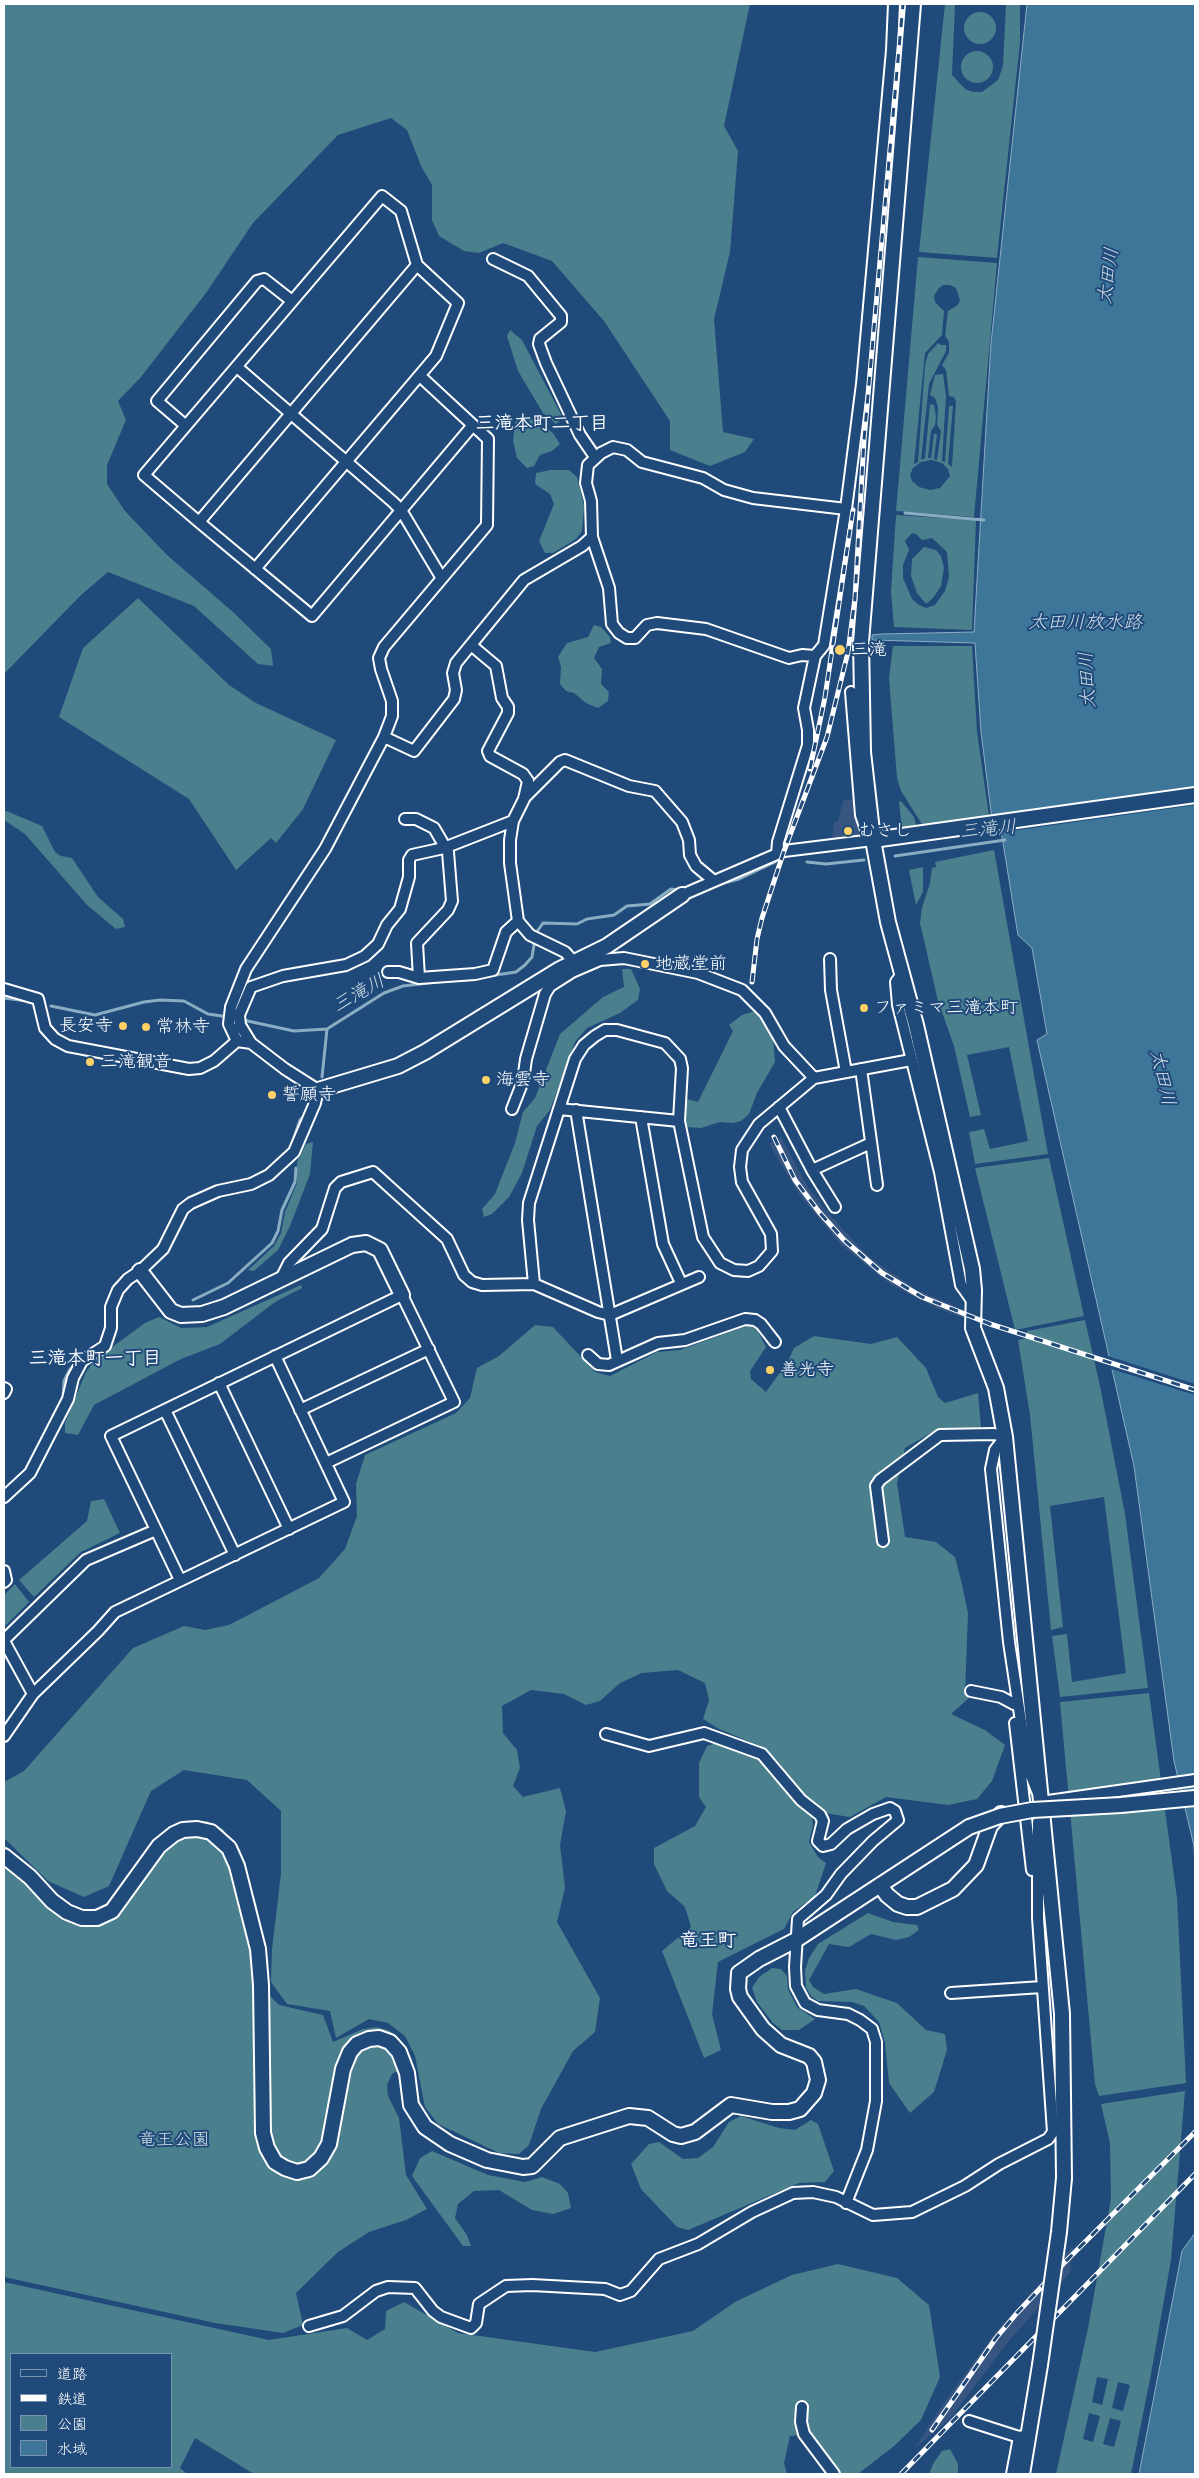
<!DOCTYPE html>
<html>
<head>
<meta charset="utf-8">
<style>
	body { margin:0 }
	#map { position:relative; width:1199px; height:2478px; overflow:hidden; background:#1f4a7a; font-family:Caveat,"Klee One",sans-serif }
	canvas { display:block }
	.frame { position:absolute; inset:0; border:5px solid #fff; pointer-events:none }
	.legend { position:absolute; left:10px; top:2353px; width:162px; height:115px; box-sizing:border-box; background:#1f4a7a; border:1px solid #7992af; margin:0; padding:6px 9px; list-style:none; font-size:15px; color:#fff }
	.legend li { display:flex; align-items:center; gap:10px; height:25px }
	.legend b { width:25px; border:1px solid #7992af }
</style>
</head>
<body>
<div id="map">
<canvas width="1199" height="2478"></canvas>
<div class="frame"></div>
<ul class="legend">
<li><b style="height:6px;background:#1f4a7a"></b>道路</li>
<li><b style="height:6px;background:#fff"></b>鉄道</li>
<li><b style="height:14px;background:#4a7f8d"></b>公園</li>
<li><b style="height:14px;background:#3e769a"></b>水域</li>
</ul>
</div>
<script>
const ctx = document.querySelector('canvas').getContext('2d');
ctx.lineJoin = 'round';
function fillPath(path, color) { ctx.fillStyle = color; ctx.fill(path, 'evenodd'); }
const shape = rows => new Path2D(rows.map(r => 'M' + r).join(''));
function stroke(path, color, width, dash) { ctx.strokeStyle = color; ctx.lineWidth = width; ctx.lineCap = dash ? 'butt' : 'round'; ctx.setLineDash(dash || []); ctx.stroke(path); }
function label(font, color, halo, rows, align = 'center') {
  ctx.font = font + ' Caveat,"Klee One",sans-serif'; ctx.lineWidth = 4; ctx.setLineDash([]); ctx.textBaseline = 'middle'; ctx.strokeStyle = halo; ctx.fillStyle = color; for (const [text, x, y, turn = 0] of rows) {
    ctx.save(); ctx.translate(x, y); ctx.rotate((+turn || 0) * Math.PI / 180); ctx.textAlign = isNaN(turn) ? turn : align; if (halo) ctx.strokeText(text, 0, 0); ctx.fillText(text, 0, 0); ctx.restore();
  }
}
fillPath(shape([
	[843,800,854,800,859,834,858,836,832,841,834,822,838,821],
	[781,1137,808,1187,827,1212,869,1257,917,1290,988,1320,987,1327,937,1308,890,1284,840,1244,799,1194,769,1144],
	[1073,2246,1070,2273,1008,2342,950,2419,915,2448,938,2411,995,2333]
]), '#365580');
fillPath(shape([
	[4,4,750,4,724,126,738,151,730,252,714,319,723,432,754,439,745,452,710,466,670,450,670,421,604,321,552,261,503,243,479,253,464,251,439,236,432,220,432,185,421,166,407,130,391,118,338,135,253,223,206,293,141,377,118,401,126,420,107,465,107,484,125,511,167,555,233,612,271,649,273,666,258,664,194,606,108,572,81,595,4,674],
	[945,4,955,4,952,75,965,89,973,92,982,92,998,80,1003,66,1006,4,1020,4,1020,42,997,258,919,252],
	'964 28a16 16 0 1 1 32 0a16 16 0 1 1-32 0Z',
	'961 67a16 16 0 1 1 32 0a16 16 0 1 1-32 0Z',
	[918,257,997,263,974,517,896,511],
	[943,285,950,285,956,288,960,300,958,305,948,311,945,336,949,342,949,353,942,365,946,370,949,396,954,397,956,401,952,467,948,464,953,406,949,406,945,462,942,461,946,396,943,374,935,375,930,395,935,398,938,407,937,425,941,431,937,460,934,459,937,434,934,434,931,458,928,458,931,431,935,425,936,417,934,405,930,404,925,458,921,460,929,384,946,351,946,345,941,345,938,343,928,354,925,365,918,462,914,464,925,353,942,335,944,311,935,302,934,296,938,289],
	[932,460,942,463,948,469,950,476,940,488,930,490,919,487,912,481,910,475,913,468,921,462],
	[510,330,522,340,563,418,556,424,543,413,518,371,507,336],
	[522,415,536,420,553,433,560,444,552,451,540,455,534,466,527,468,517,458,513,441,516,417],
	[550,470,569,470,577,477,584,506,582,531,576,539,553,553,545,553,539,541,554,504,550,494,535,484,536,473],
	[896,515,976,520,972,630,894,627,891,591],
	[912,533,916,534,922,540,932,538,947,552,949,577,945,591,935,605,926,608,919,605,912,599,903,578,903,565,909,550,905,541],
	[924,547,936,550,941,556,944,568,941,586,933,598,926,604,917,593,911,576,912,559],
	[138,598,229,685,256,703,336,740,303,809,276,843,271,838,236,870,189,799,59,717,83,648],
	[594,625,601,627,610,637,611,643,599,647,594,658,602,669,601,684,609,692,608,701,598,708,586,703,574,693,566,691,560,684,561,667,558,657,567,643,588,637],
	[893,646,972,646,977,732,991,830,925,829,901,791,897,778,889,678],
	[901,801,914,817,919,837,903,839,899,802],
	[4,810,42,826,55,852,61,856,72,858,98,897,123,919,125,927,116,929,87,905,25,834,4,820],
	[994,850,1048,1154,975,1164,969,1132,984,1129,990,1149,1028,1141,1009,1047,967,1055,981,1115,970,1117,954,1046,938,1001,920,923,922,908,930,883,932,868,936,867,935,862],
	[923,867,923,892,916,905,909,870],
	[622,969,631,969,640,989,638,1000,620,1013,587,1028,575,1042,550,1110,537,1126,522,1173,509,1197,492,1214,484,1217,482,1209,495,1194,515,1143,523,1112,535,1098,560,1034,603,997,624,987],
	[758,1010,773,1038,775,1062,757,1093,749,1114,741,1121,733,1123,720,1122,701,1128,687,1127,683,1098,698,1102,733,1031,729,1025,742,1015],
	[313,1142,310,1174,290,1226,278,1250,254,1271,248,1270,274,1246,281,1233,285,1212,297,1183,297,1162,306,1144],
	[1049,1158,1084,1316,1015,1330,975,1168],
	[301,1285,302,1288,275,1302,220,1344,181,1359,94,1405,78,1435,65,1433,65,1423,86,1372,96,1359,145,1323,159,1317,181,1328,207,1327],
	[1085,1320,1100,1386,1125,1514,1148,1688,1060,1697,1052,1636,1067,1634,1072,1682,1126,1673,1104,1497,1050,1506,1063,1627,1051,1630,1030,1415,1018,1340,1028,1338,1027,1331],
	[535,1325,553,1327,595,1372,610,1376,657,1352,680,1350,749,1325,756,1328,766,1347,750,1371,751,1379,766,1392,788,1361,794,1348,814,1336,871,1344,897,1337,926,1368,938,1397,945,1403,978,1393,981,1427,931,1433,905,1448,897,1483,905,1537,936,1542,955,1557,961,1580,968,1613,965,1694,970,1697,951,1714,985,1730,1005,1745,992,1781,977,1799,948,1805,886,1797,850,1817,824,1813,804,1796,777,1760,760,1746,719,1729,703,1719,709,1700,705,1683,678,1670,642,1673,620,1683,600,1701,586,1705,564,1694,531,1690,502,1706,503,1733,517,1750,520,1768,513,1786,523,1797,560,1788,566,1811,560,1845,565,1888,557,1922,600,1998,595,2032,573,2051,541,2109,529,2145,519,2154,499,2153,438,2124,425,2107,415,2056,405,2036,388,2023,369,2019,336,2038,330,2011,287,2004,271,1982,272,1949,281,1873,281,1811,247,1780,184,1770,151,1791,109,1886,84,1897,48,1881,4,1838,4,1782,24,1771,133,1648,184,1626,205,1630,229,1625,319,1578,345,1549,357,1516,356,1484,365,1455,456,1413,470,1398,477,1368,499,1356],
	[104,1499,120,1533,81,1552,34,1597,19,1580,87,1521,91,1501],
	[15,1584,29,1602,4,1627,4,1595],
	[1149,1693,1177,1898,1186,2083,1099,2096,1095,2084,1060,1702],
	[721,1741,755,1756,766,1766,789,1794,811,1814,813,1825,809,1842,818,1857,826,1863,815,1896,793,1912,784,1929,718,1962,712,2014,721,2050,704,2058,662,1951,691,1927,685,1907,667,1891,654,1864,654,1848,695,1826,706,1807,699,1797,699,1763,707,1746],
	[189,1821,207,1821,223,1829,237,1851,256,1903,262,1934,269,1995,279,2005,323,2015,333,2042,363,2029,377,2027,390,2031,405,2047,412,2063,392,2074,387,2085,388,2096,399,2118,406,2175,427,2209,406,2220,369,2232,338,2252,296,2293,303,2325,283,2333,215,2323,4,2277,4,1844,61,1901,84,1910,100,1908,115,1900,161,1836,173,1825],
	[868,1913,893,1922,917,1925,919,1930,909,1937,896,1940,871,1934,849,1947,829,1944,809,1980,813,1987,824,1994,856,1989,897,2003,926,2030,945,2034,947,2050,934,2092,910,2113,889,2083,885,2043,879,2022,864,2006,852,2002,818,2001,811,1996,806,1988,805,1971,809,1958,818,1944],
	[772,1968,781,1969,787,1976,788,1989,797,2007,815,2019,799,2030,782,2030,773,2023,757,2002,752,1988,759,1977],
	[1185,2091,1171,2260,1151,2374,1131,2474,1056,2474,1088,2328,1111,2199,1110,2143,1101,2104],
	[1097,2377,1108,2379,1102,2405,1092,2402],
	[1118,2382,1130,2385,1123,2411,1112,2408],
	[1089,2413,1100,2416,1093,2442,1083,2439],
	[1110,2418,1121,2421,1114,2447,1103,2444],
	[741,2116,779,2128,795,2130,811,2120,818,2124,834,2171,825,2182,799,2183,688,2230,677,2227,641,2189,631,2164,649,2144,659,2142,683,2159,698,2158,713,2147,729,2122],
	[432,2151,488,2175,525,2182,542,2177,560,2184,568,2193,571,2208,553,2214,532,2210,499,2190,474,2191,458,2204,455,2218,467,2235,471,2246,463,2246,412,2176,420,2158],
	[838,2264,897,2278,929,2305,940,2377,921,2420,894,2446,858,2474,840,2474,809,2434,790,2436,784,2463,787,2474,254,2474,195,2438,180,2468,187,2474,4,2474,4,2282,269,2340,347,2328,367,2340,385,2329,386,2311,404,2302,458,2333,595,2352,693,2331,735,2302,792,2275],
	[11,2354,171,2354,171,2467,11,2467],
	[950,2449,958,2464,958,2474,929,2474,933,2464,942,2451]
]), '#4a7f8d');
const water = shape([
	[1027,4,1195,4,1195,1870,1194,1846,1174,1761,1134,1466,1037,1040,1047,1034,1032,948,1018,935,1002,837,992,819,981,732,975,643,872,640,872,635,882,634,974,632,991,343,1027,4],
	[1195,2233,1195,2474,1139,2474,1182,2251,1195,2233]
]);
fillPath(water, '#3e769a');
stroke(water, '#8badc2', 1);
fillPath(shape([
	[1195,786,1195,805,997,833,990,820,989,815],
	[1105,1355,1195,1384,1195,1395,1108,1368]
]), '#1f4a7a');
stroke(shape([
	[905,513,984,520],
	[895,856,1005,840],
	[807,862,826,864,864,860],
	[720,884,739,879,775,862],
	[489,976,516,972,525,965,532,957,536,933,543,923,577,924,587,919,614,915,627,906,650,904,671,889,680,890],
	[4,998,27,1001],
	[51,1006,95,1015,144,1002,160,1000,184,1001,208,1014,229,1017],
	[243,1020,294,1031,327,1029,384,993,403,986,445,981],
	[322,1077,327,1029],
	[290,1149,300,1120,306,1114],
	[193,1300,228,1283,272,1243,278,1231,282,1210,295,1182,296,1168],
	[63,1398,64,1381,69,1371,80,1357]
]), '#8badc2', 3);
const street = shape([
	[493,259,528,276,561,316,561,322,540,339,539,344,546,363,580,435,595,457],
	[237,367,393,502,401,510,441,577],
	[185,425,157,401,257,281,264,279,292,301],
	[199,522,417,265],
	[592,537,609,588,612,624,619,633,627,638,635,638,647,625,657,623,706,629,789,658,802,655,815,656],
	[255,569,436,356,458,303,417,265,401,211,382,196,144,475,199,522,312,616,473,425],
	[471,645,496,666,502,698,508,707,508,713,488,751,490,756,523,774,528,781,524,799,513,821,510,840,510,863,518,921,530,935,565,952,574,962],
	[384,737,414,751,454,699,456,690,453,673,456,663,524,580,582,546,592,537,591,501,586,483,588,465,601,453,613,447,627,450,642,462,703,478,724,490,753,498,846,509],
	[524,798,560,762,565,760,629,786,655,791,682,822,689,840,690,855,696,866,714,881],
	[405,819,416,819,434,828,448,852,452,901,448,910,417,943,419,978],
	[777,854,778,842,808,745,808,730,804,708,815,656,824,645,846,509,862,384,892,50,894,4],
	[682,895,784,851,873,840,865,827,861,815,851,692],
	[595,952,600,960,624,958,698,973,742,990,765,1013,784,1046,814,1078],
	[830,959,831,990,846,1072],
	[388,972,399,972,419,978,475,974,493,970,506,932,518,921],
	[901,975,896,982,898,1005,940,1172,961,1285,973,1302],
	[4,989,38,999,45,1028,55,1039,68,1046,189,1069,200,1068,214,1061,237,1041,251,1043,285,1069,318,1090,315,1103,294,1152,269,1175,251,1184,218,1191,191,1203,183,1209,163,1249,140,1271,128,1279,118,1290,111,1307,111,1328,105,1346,82,1361,73,1378,68,1399,30,1473,4,1497],
	[237,1041,229,1024,231,1007,246,969,325,849,384,737,392,716,392,701,381,669,379,658,384,647,487,525,488,439,420,376],
	[251,1043,240,1025,239,1015,251,987,283,976,346,965,365,956,378,944,387,925,400,909,409,877,409,860,412,855,444,848,513,821],
	[861,1069,877,1185],
	[779,1107,812,1170,871,1143],
	[512,1109,523,1081,526,1059,545,994,550,986,572,972,600,960],
	[559,1109,679,1121],
	[576,1110,617,1360],
	[641,1117,663,1244,681,1283],
	[812,1170,835,1207],
	[281,1279,289,1263,322,1229,335,1188,341,1182,373,1172,447,1239,464,1275,472,1282,482,1285,534,1284,598,1312,610,1315,699,1277],
	[534,1284,528,1220,529,1203,575,1059,584,1045,595,1036,605,1030,617,1030,665,1043,680,1059,682,1068,679,1121,703,1237,720,1263,734,1270,748,1271,759,1266,772,1251,771,1234,742,1182,740,1167,742,1150,759,1124,814,1078,911,1060],
	[588,1355,598,1364,609,1365,658,1343,685,1340,745,1319,755,1320,761,1324,775,1342],
	[219,1383,289,1529],
	[4,1388,6,1389,4,1393],
	[165,1410,235,1555],
	[300,1410,429,1349],
	[883,1541,876,1486,880,1480,940,1435,994,1434,1005,1437,995,1450,991,1469,1009,1642,1028,1768,1037,1791],
	[4,1571,6,1580,4,1582],
	[180,1580,111,1436,402,1295,454,1402,326,1463],
	[4,1640,86,1560,156,1530],
	[4,1641,33,1694],
	[971,1691,1001,1697,1014,1704],
	[1015,1723,1032,1870],
	[606,1734,649,1746,704,1733,762,1754,801,1800,820,1815,823,1821,818,1841,823,1846,831,1844,847,1829,873,1814,890,1808,895,1811,898,1820,873,1841,841,1874,826,1895,798,1919,795,1967,796,1986,805,2003,818,2010,848,2014,860,2020,872,2029,876,2042,876,2101,867,2150,846,2203],
	[4,1736,33,1694,98,1631,115,1612,344,1502,275,1356],
	[1041,1802,1195,1780],
	[951,1993,1042,1987],
	[309,2326,343,2316,376,2291,388,2287,415,2288,433,2311,441,2317,471,2328,476,2323,479,2304,506,2286,532,2285,605,2289,620,2295,631,2291,659,2259,698,2244,752,2212,793,2193,813,2192,836,2197,873,2215,912,2212,965,2186,999,2164,1048,2139,1053,2132,1038,1918,1038,1822],
	[802,2407,801,2422,804,2434,834,2474],
	[969,2421,1019,2437],
	[1012,2474,1019,2437,1025,2436]
]);
const secondary = shape([
	[913,4,861,642,863,752,873,840,888,922,916,1025,972,1269,974,1290,973,1328,996,1388,1005,1437,1062,2014,1064,2178],
	[873,840,1195,795],
	[318,1090,398,1066,425,1052,560,969,607,946,682,895],
	[140,1271,171,1311,181,1315,202,1314,224,1307,352,1245,366,1243,380,1250,402,1295],
	[4,1856,30,1877,52,1901,67,1912,82,1918,97,1918,112,1911,159,1846,174,1834,183,1830,197,1829,211,1832,229,1848,237,1866,258,1949,261,1985,263,2133,267,2148,275,2162,285,2168,297,2172,309,2169,321,2158,329,2144,343,2069,350,2052,357,2044,369,2039,379,2038,390,2042,399,2052,407,2073,411,2105,425,2127,450,2144,487,2160,523,2167,532,2166,560,2138,629,2116,648,2118,673,2134,681,2136,695,2132,731,2105,772,2112,789,2112,800,2109,814,2093,818,2080,814,2062,809,2056,781,2045,763,2029,740,1997,738,1989,739,1973,759,1959,796,1940,969,1827],
	[880,1885,887,1895,898,1904,907,1907,917,1907,953,1889,976,1865,990,1826,1001,1814],
	[1022,2474,1040,2365]
]);
stroke(street, '#fff', 14);
stroke(secondary, '#fff', 18);
stroke(street, '#1f4a7a', 10);
stroke(secondary, '#1f4a7a', 14);
const rail = shape([
	[810,769,825,697,853,510],
	[752,982,757,939,762,918,784,851,827,737,848,652,855,598,864,440,903,4],
	[774,1137,795,1180,819,1212,844,1240,882,1273,922,1297,990,1324,1195,1390],
	[932,2430,996,2338,1017,2313,1064,2263,1195,2132],
	[901,2474,1195,2174]
]);
stroke(rail, '#fff', 5);
stroke(rail, '#1f4a7a', 3, [9]);
const secondaryBridge = shape([
	[969,1827,1000,1816,1032,1810,1121,1805,1195,1798],
	[1040,2365,1059,2232,1064,2178]
]);
stroke(secondaryBridge, '#fff', 18, []);
stroke(secondaryBridge, '#1f4a7a', 14);
for (const [x, y, r, color] of [
	[840,650,6,"#ffd166"],
	[848,831,5,"#ffd166"],
	[645,964,5,"#ffd166"],
	[864,1008,5,"#ffd166"],
	[123,1026,5,"#ffd166"],
	[146,1027,5,"#ffd166"],
	[90,1062,5,"#ffd166"],
	[486,1080,5,"#ffd166"],
	[272,1095,5,"#ffd166"],
	[770,1370,5,"#ffd166"]
]) { const dot = new Path2D(); dot.arc(x, y, r, 0, 2 * Math.PI); ctx.fillStyle = color; ctx.fill(dot); stroke(dot, '#1f4a7a', 2); }
label('18px', '#fff', '#1f4a7a', [
	["三滝",851,650],
	["むさし",858,831],
	["地蔵堂前",655,964],
	["ファミマ三滝本町",874,1008],
	["長安寺",113,1026,"right"],
	["常林寺",156,1027],
	["三滝観音",100,1062],
	["海雲寺",496,1080],
	["誓願寺",282,1095],
	["善光寺",780,1370]
], 'left');
label('18px', '#d2dfe2', '#1f4a7a', [
	["竜王公園",174,2140]
]);
label('italic 19px', '#cfdde6', '#1f4a7a', [
	["太田川",1109,276,-82],
	["太田川放水路",1085,623],
	["太田川",1088,680,-93],
	["三滝川",988,830,-5],
	["三滝川",359,994,-30],
	["太田川",1162,1078,77]
]);
label('bold 19px', '#fff', '#1f4a7a', [
	["三滝本町二丁目",542,424],
	["三滝本町一丁目",95,1359],
	["竜王町",708,1941]
]);
</script>
</body>
</html>
